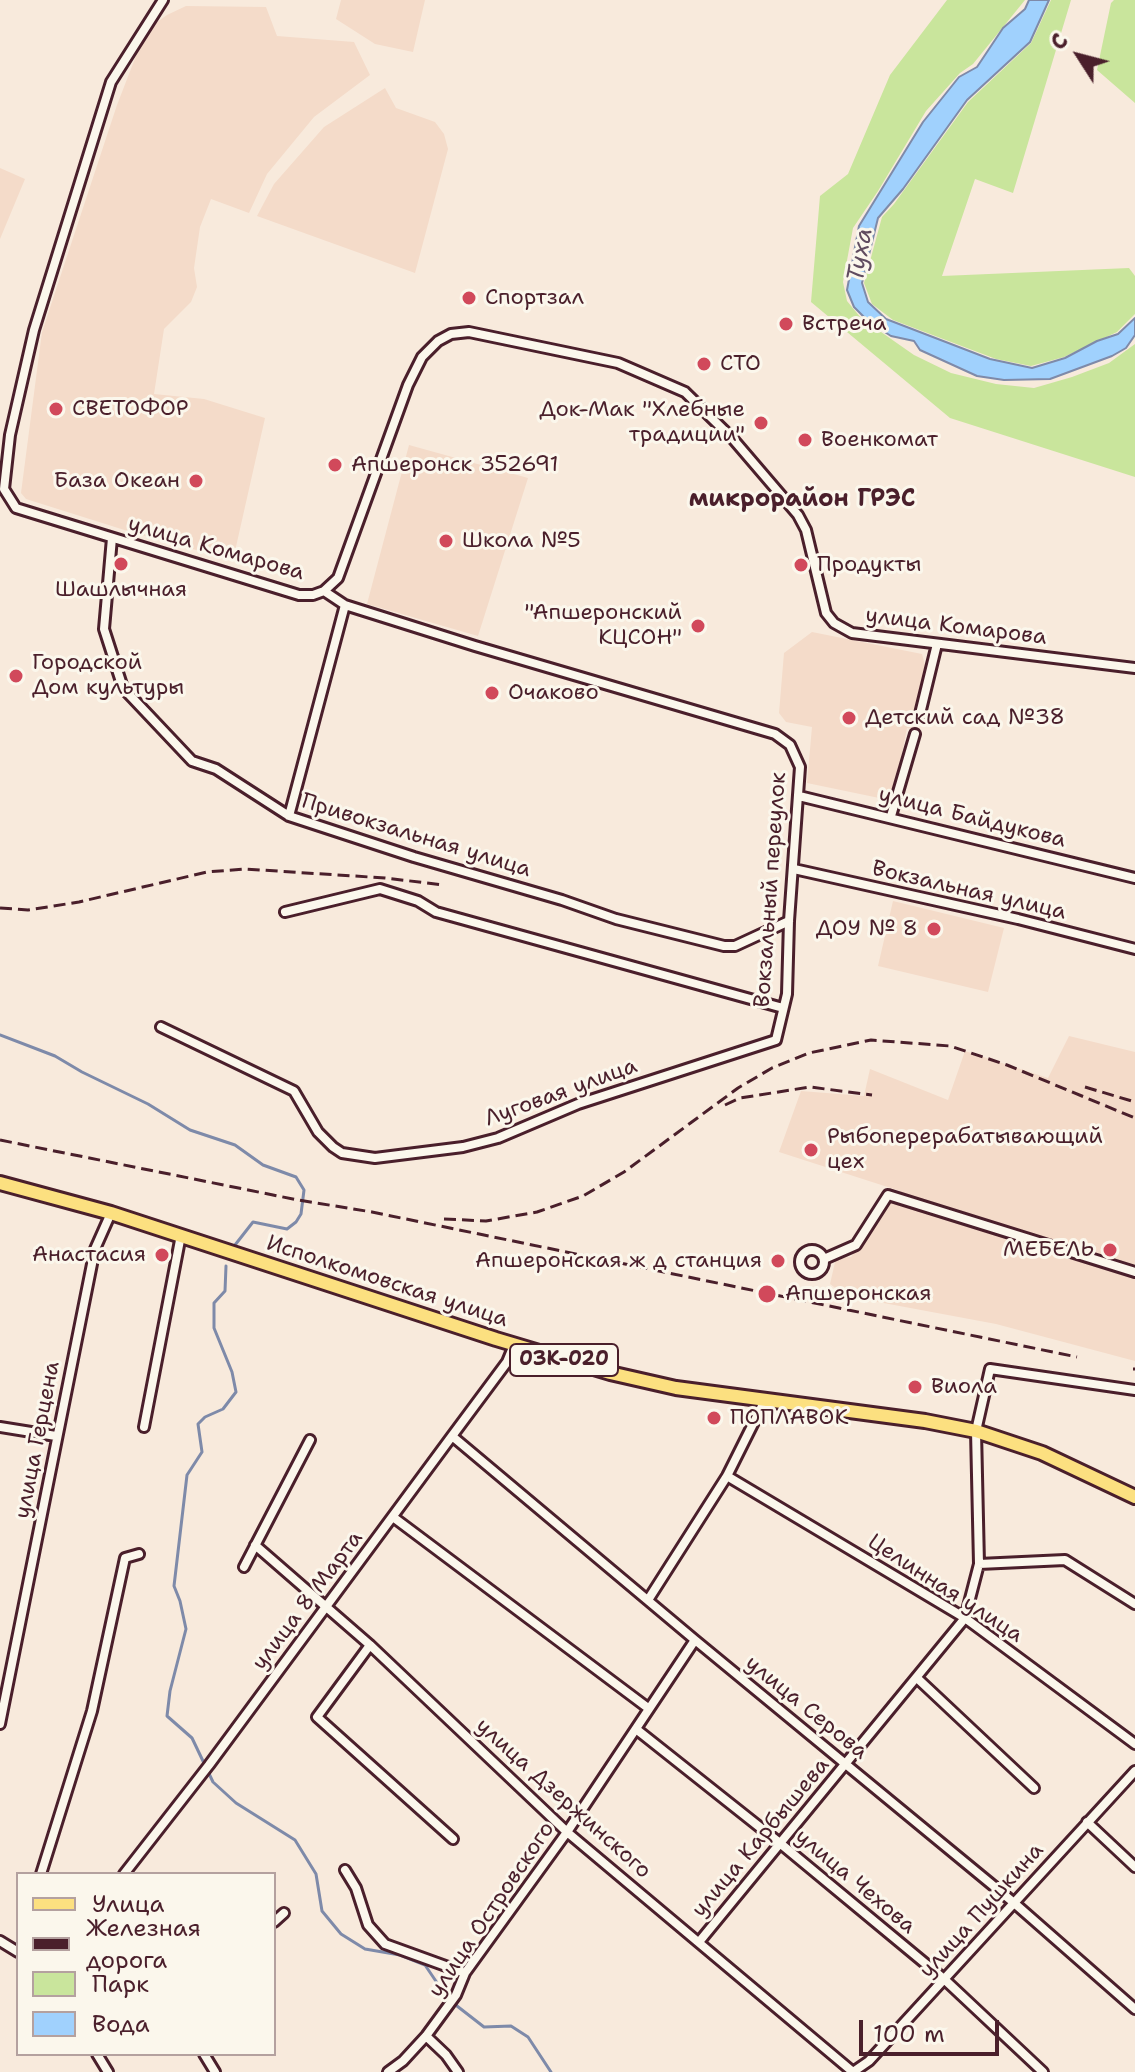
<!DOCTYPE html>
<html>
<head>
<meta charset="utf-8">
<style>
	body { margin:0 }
	#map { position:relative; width:1135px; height:2072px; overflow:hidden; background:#f8eadc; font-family:"Shantell Sans",sans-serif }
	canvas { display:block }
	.legend { position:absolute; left:16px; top:1872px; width:260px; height:184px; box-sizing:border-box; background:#fbf7ec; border:2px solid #b4a19f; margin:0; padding:10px 14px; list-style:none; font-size:24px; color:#4a1f2b }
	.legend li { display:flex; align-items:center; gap:16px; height:40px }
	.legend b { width:40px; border:2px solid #b4a19f }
	.north { position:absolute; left:1039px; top:16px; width:80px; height:80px; -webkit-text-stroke:6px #fbf7ec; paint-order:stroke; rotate:306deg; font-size:22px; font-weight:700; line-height:32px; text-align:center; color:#4a1f2b }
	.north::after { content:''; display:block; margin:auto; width:28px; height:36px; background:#4a1f2b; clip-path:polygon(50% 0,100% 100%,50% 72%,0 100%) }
	.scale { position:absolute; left:859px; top:2020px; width:140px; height:36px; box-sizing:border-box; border:4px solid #4a1f2b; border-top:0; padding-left:10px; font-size:24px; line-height:28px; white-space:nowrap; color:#4a1f2b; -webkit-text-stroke:6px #fbf7ec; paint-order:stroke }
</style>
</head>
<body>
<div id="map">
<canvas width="1135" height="2072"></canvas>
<ul class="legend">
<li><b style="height:10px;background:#fce080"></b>Улица</li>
<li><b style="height:10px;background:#4a1f2b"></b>Железная дорога</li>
<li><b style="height:22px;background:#c9e59c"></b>Парк</li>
<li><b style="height:22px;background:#a0d1fd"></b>Вода</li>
</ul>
<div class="north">С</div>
<div class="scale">100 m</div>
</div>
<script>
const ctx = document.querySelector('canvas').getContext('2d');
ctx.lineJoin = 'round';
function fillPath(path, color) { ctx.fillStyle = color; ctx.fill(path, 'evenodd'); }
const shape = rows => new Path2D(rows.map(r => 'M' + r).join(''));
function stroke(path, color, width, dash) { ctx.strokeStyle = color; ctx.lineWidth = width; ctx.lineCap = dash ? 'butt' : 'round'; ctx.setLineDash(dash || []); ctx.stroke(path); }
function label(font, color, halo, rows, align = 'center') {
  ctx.font = font + ' "Shantell Sans",sans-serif'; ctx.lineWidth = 6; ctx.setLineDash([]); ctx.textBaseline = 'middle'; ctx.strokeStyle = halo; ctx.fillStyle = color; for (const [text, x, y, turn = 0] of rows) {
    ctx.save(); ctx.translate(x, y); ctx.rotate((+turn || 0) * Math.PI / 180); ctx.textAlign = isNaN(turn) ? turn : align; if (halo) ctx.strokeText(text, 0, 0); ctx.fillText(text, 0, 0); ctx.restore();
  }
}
fillPath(shape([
	[341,0,425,0,413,52,375,44,336,19],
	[186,6,266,7,277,36,354,42,370,75,314,117,267,174,249,213,211,199,200,227,194,268,197,287,191,302,164,329,154,394,204,399,265,418,233,560,134,533,26,499,21,493,42,332,117,105,146,30,167,15],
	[385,88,396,108,435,122,444,134,448,149,415,273,257,216,274,184,324,127],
	[0,168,25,179,0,239],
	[409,445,528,478,478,636,367,604],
	[812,632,922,654,926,669,912,729,907,728,896,785,884,799,807,783,812,727,786,722,779,713,784,653],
	[893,901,1004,928,988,992,878,966],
	[1069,1036,1135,1052,1135,1361,996,1324,846,1296,830,1284,836,1258,851,1257,900,1191,779,1152,801,1091,864,1096,870,1069,948,1100,965,1051,1048,1078]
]), '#f4dbc9');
fillPath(shape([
	[947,0,1025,0,973,64,960,73,926,111,878,191,853,228,843,282,847,301,861,318,914,355,951,373,996,384,1034,388,1072,377,1109,363,1135,344,1135,477,950,418,811,302,820,196,848,174,890,75],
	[1051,0,1071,0,1013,193,975,179,942,276,1129,268,1135,276,1135,314,1117,332,1064,357,1031,366,996,359,893,320,872,304,864,283,882,217,894,204,968,102,1031,43],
	[1114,0,1135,0,1135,103,1097,70,1111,3]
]), '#c9e59c');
const water = shape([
	[1029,0,1049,0,1030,42,967,100,903,189,878,218,862,283,868,302,886,319,990,359,1032,368,1065,358,1097,341,1118,334,1135,318,1135,335,1126,348,1112,356,1050,379,1004,380,977,376,920,350,914,341,891,336,869,322,854,307,847,290,859,226,923,122,959,77,977,67,1003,28,1025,9,1029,0]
]);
fillPath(water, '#a0d1fd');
stroke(water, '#7e8aa9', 2);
stroke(shape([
	[0,1035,55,1056,82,1072,148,1104,190,1130,235,1145,263,1165,296,1177,304,1190,301,1214,296,1222,287,1229,253,1222,235,1245],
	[226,1266,225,1291,214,1303,214,1328,232,1372,236,1392,223,1409,205,1417,198,1424,202,1452,187,1475,174,1586,180,1601,186,1629,170,1691,167,1716,192,1738,213,1782,236,1803,295,1840,316,1874,322,1911,341,1934,365,1949,400,1955,425,1965,448,1999,484,2027,511,2026,528,2037,551,2072]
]), '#7e8aa9', 3);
const minor = shape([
	[112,538,104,629,123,688,192,761,216,769,289,816,414,857,562,900,616,919,724,946,735,946,789,921],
	[324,591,338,578,408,385,422,357,438,341,451,334,469,332,618,363,685,392,733,439,798,515,806,530,826,613,834,623,852,633,1135,668],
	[919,718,937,644],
	[799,796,1135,878],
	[289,816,345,605],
	[891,816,915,734],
	[794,869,1018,919,1135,949],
	[285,912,380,889,418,901,436,912,783,1008],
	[161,1027,294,1091,318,1132,333,1147,342,1153,375,1158,463,1147,498,1138,578,1104,776,1040,787,994,789,921,800,767,790,745,775,734,475,646,345,605,324,591,313,595,299,595,16,508,4,489,10,435,34,330,111,82,163,0],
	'800 1262a12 12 0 1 1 24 0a12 12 0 1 1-24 0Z',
	[824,1259,856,1245,888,1195,1135,1272],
	[0,1427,56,1436],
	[144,1427,181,1235],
	[452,1436,695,1640,1013,1902,1135,2009],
	[727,1476,965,1618,1135,1744],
	[393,1517,648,1708],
	[255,1545,370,1645,567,1832,853,2072],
	[979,1564,1065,1560,1135,1604],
	[244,1567,310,1440],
	[648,1600,727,1476,765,1400],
	[370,1645,317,1717,453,1839],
	[917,1678,1034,1788],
	[0,1724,95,1249,111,1213],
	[636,1729,781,1844,944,1979,1043,2072],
	[1087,1822,1135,1867],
	[345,1870,356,1888,368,1925,385,1944,465,1973],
	[41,1874,92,1711,125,1558,139,1554],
	[124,1874,209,1765,452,1436,507,1362,514,1345],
	[274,1922,284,1913],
	[0,1941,18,1952],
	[699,1942,965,1618,979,1564,976,1431,990,1369,1135,1390],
	[426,2036,446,2055,458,2072],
	[97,2054,108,2072],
	[204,2054,215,2072],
	[388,2072,403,2061,426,2036,456,1995,465,1973,567,1832,695,1640],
	[853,2072,869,2061,1135,1771]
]);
const primary = shape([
	[0,1183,111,1213,496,1339,610,1373,676,1388,925,1421,976,1431,1042,1453,1135,1497]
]);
stroke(minor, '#4a1f2b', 14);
stroke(primary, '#4a1f2b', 18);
stroke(minor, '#fbf7ec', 8);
stroke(primary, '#fce080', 12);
stroke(shape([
	[0,908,28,910,79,902,207,872,245,869,385,878,444,885],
	[1085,1087,1135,1102],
	[725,1105,740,1098,810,1087,872,1095],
	[0,1140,298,1200,372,1212,1077,1357],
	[444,1219,486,1221,537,1212,583,1196,624,1172,738,1088,772,1068,809,1053,871,1040,950,1046,1007,1065,1135,1118],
	[1133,1369,1135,1369]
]), '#4a1f2b', 3, [12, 6]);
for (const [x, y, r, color] of [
	[469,298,8,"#d1495b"],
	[786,324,8,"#d1495b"],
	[704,364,8,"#d1495b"],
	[56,409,8,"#d1495b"],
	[761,423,8,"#d1495b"],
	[805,440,8,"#d1495b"],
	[335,465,8,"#d1495b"],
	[196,481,8,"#d1495b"],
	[446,541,8,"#d1495b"],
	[121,564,8,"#d1495b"],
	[801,565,8,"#d1495b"],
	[698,626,8,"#d1495b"],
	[16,676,8,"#d1495b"],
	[492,693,8,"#d1495b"],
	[849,718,8,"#d1495b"],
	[934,929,8,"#d1495b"],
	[811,1150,8,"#d1495b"],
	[1110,1250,8,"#d1495b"],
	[162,1255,8,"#d1495b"],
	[778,1261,8,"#d1495b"],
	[767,1294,10,"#d1495b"],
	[915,1387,8,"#d1495b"],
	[714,1418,8,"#d1495b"]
]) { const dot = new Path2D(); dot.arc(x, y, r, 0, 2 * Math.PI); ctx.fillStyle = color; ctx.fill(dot); stroke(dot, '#fbf7ec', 3); }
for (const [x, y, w] of [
	[564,1360,108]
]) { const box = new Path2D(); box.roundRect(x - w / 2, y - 16, w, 32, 6); ctx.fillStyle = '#fbf7ec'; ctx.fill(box); stroke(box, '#4a1f2b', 2); }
label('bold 20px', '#4a1f2b', null, [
	["03К-020",564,1360]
]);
label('22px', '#4a1f2b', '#fbf7ec', [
	["Спортзал",485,298],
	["Встреча",802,324],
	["СТО",720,364],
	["СВЕТОФОР",72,409],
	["Док-Мак \"Хлебные",745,410,"right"],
	["традиции\"",745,435,"right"],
	["Военкомат",821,440],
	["Апшеронск 352691",351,465],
	["База Океан",180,481,"right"],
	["Школа №5",462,541],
	["Продукты",817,565],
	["Шашлычная",121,590,"center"],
	["\"Апшеронский",682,613,"right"],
	["КЦСОН\"",682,638,"right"],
	["Городской",32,663],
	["Дом культуры",32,688],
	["Очаково",508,693],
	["Детский сад №38",865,718],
	["ДОУ № 8",918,929,"right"],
	["Рыбоперерабатывающий",827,1137],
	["цех",827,1162],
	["МЕБЕЛЬ",1094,1250,"right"],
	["Анастасия",146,1255,"right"],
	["Апшеронская ж д станция",762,1261,"right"],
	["Апшеронская",785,1294],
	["Виола",931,1387],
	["ПОПЛАВОК",730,1418]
], 'left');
label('22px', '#4a1f2b', '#fbf7ec', [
	["улица Комарова",216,549,16],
	["улица Комарова",956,627,7],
	["улица Байдукова",972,818,14],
	["Привокзальная улица",416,836,17],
	["Вокзальный переулок",771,890,-86],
	["Вокзальная улица",969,891,13],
	["Луговая улица",561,1093,-20],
	["Исполкомовская улица",387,1282,18],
	["улица Герцена",38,1440,-79],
	["Целинная улица",945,1589,33],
	["улица 8 Марта",308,1601,-53],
	["улица Серова",806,1708,39],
	["улица Дзержинского",563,1799,42],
	["улица Карбышева",761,1838,-50],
	["улица Чехова",855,1882,40],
	["улица Островского",492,1910,-56],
	["улица Пушкина",982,1911,-48]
]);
label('italic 24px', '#604c60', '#fbf7ec', [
	["Туха",861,255,-80]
]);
label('bold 24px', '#4a1f2b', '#fbf7ec', [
	["микрорайон ГРЭС",802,500]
]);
</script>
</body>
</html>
